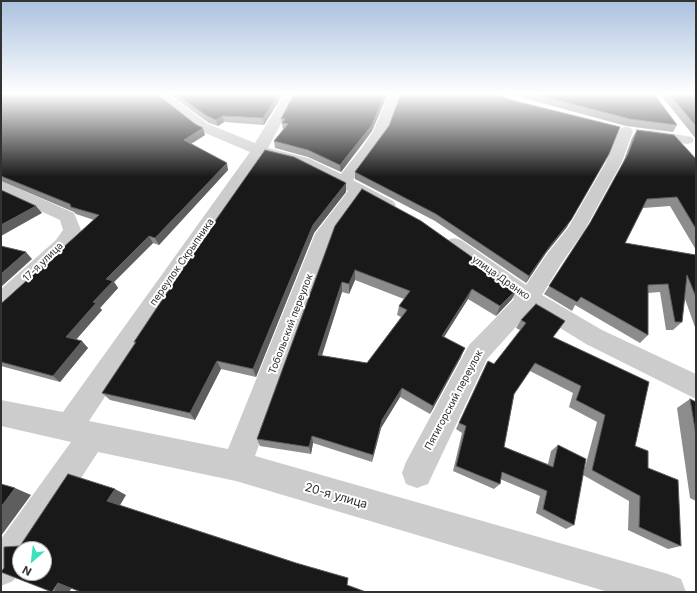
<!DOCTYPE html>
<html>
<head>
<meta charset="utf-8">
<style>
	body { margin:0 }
	#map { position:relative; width:697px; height:593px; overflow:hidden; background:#fff; font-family:Inter,sans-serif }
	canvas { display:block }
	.frame { position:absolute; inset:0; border:2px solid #323232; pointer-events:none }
	.north { position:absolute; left:12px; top:541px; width:40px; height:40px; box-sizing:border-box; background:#fff; border:1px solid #adadad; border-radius:50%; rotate:208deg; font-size:11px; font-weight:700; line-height:16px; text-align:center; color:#323232 }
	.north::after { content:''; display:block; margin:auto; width:14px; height:18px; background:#3ae3bc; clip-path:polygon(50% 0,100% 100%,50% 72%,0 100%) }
</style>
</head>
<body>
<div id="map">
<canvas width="697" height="593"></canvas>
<div class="frame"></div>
<div class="north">N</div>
</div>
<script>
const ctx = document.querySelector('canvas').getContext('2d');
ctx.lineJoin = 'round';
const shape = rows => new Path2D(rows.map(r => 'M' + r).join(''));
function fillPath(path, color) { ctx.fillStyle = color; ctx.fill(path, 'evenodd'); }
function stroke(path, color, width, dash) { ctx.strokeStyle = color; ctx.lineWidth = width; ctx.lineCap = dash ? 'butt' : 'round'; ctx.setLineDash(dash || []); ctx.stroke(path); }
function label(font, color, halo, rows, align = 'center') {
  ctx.font = font + ' Inter,sans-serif'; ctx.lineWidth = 4; ctx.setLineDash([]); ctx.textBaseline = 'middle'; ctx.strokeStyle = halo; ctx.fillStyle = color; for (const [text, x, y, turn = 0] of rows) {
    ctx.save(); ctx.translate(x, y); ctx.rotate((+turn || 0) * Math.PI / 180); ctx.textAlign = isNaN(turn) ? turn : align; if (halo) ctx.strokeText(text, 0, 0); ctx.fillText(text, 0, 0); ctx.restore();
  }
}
fillPath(shape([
	[154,94,167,94,208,124,255,143,285,94,297,94,268,148,308,158,341,174,361,149,373,132,389,94,401,94,387,132,372,155,353,180,393,201,396,205,393,209,387,210,381,209,360,198,334,235,255,456,668,574,681,579,686,592,608,592,236,481,98,452,35,549,20,549,20,571,13,581,1,586,1,539,71,442,1,426,1,400,63,412,250,152,198,130,154,94],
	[263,156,296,164,348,191,315,234,228,449,89,421,263,156],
	[626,127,631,128,633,131,622,162,584,231,561,264,542,295,602,330,696,374,696,399,586,344,531,310,487,359,428,484,417,488,406,484,402,473,406,462,469,345,514,299,447,250,444,245,447,240,454,238,461,240,526,285,547,254,568,228,606,162,619,131,621,128,626,127],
	[649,130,687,136,692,137,694,140,692,143,687,144,644,137,642,134,644,131,649,130],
	[1,181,74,213,81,230,70,250,9,308,1,311,1,289,56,240,63,230,60,220,1,193,1,181]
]), '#ccc');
fillPath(shape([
	[1,94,205,135,191,144,228,170,159,245,153,243,114,282,118,288,100,308,102,310,76,340,88,348,60,382,1,366,1,303,3,302,94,220,76,214,74,212,1,181],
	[169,94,283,94,264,125,224,122,218,126,209,123],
	[509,94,654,94,677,125,673,132,626,126],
	[660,94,696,94,696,139],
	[281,119,372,131,341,172,308,157,275,148,274,141,283,130],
	[389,126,567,227,546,253,526,283,435,221,355,179,355,172],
	[637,130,696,159,696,250,670,206,643,208,625,243,696,255,696,330,685,299,682,322,673,330,666,330,660,292,648,293,648,335,640,343,575,305,572,311,544,294,588,228,623,163,632,138],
	[346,192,314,233,256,377,221,369,195,420,110,400,102,393,135,344,134,342],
	[335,226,512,299,496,316,468,299,444,337,461,357,430,414,400,397,381,428,372,462,313,443,311,454,260,446,257,439],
	[355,280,404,299,399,306,397,315,401,317,367,363,322,356,342,292,349,294],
	[521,320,553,337,635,446,648,468,681,546,668,549,628,530,629,501,583,475,597,422,569,407,573,393,530,371,514,394,504,447,548,464,551,451,558,445,574,525,566,529,536,513,540,496,500,479,500,484,494,489,453,471,462,433,456,429,488,361,494,364,520,330,516,328],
	[690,399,696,402,696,501,690,498,677,408]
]), '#8c8c8c');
fillPath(shape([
	[279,94,283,94,264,125,263,118],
	[385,94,388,94,372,131,341,172,340,165],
	[223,116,224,122,218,126,216,120],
	[203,128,205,135,186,147,184,140],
	[609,154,567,227,546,253,526,283,529,276,550,246],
	[227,163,228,170,159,245,155,238],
	[346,183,346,192,314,233,256,377,253,369,313,225],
	[36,206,42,213,1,236,1,225],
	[149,236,153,243,114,282,118,288,100,308,102,310,72,344,66,337,93,302,106,279],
	[26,252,32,259,1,287,1,274],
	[355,270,355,280,349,294,349,284],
	[342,282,342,292,319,364,318,355],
	[472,289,468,299,439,345,442,336],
	[517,289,512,299,496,316,500,306],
	[82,341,88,348,60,382,53,376],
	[465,348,461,357,430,414,433,406],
	[217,361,221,369,195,420,190,413],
	[402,388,400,397,381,428,372,462,373,455,382,420],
	[312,436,313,443,311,454,309,447],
	[15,488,31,495,1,536,1,507],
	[115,489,126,495,119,507,107,501],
	[58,583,74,585,69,592,53,592]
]), '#5e5e5e');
const building = shape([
	[1,94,157,94,195,124,203,128,184,140,227,163,155,238,149,236,106,279,113,281,93,302,96,303,66,337,82,341,53,376,1,362,1,303,3,302,99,215,71,207,70,204,1,176,1,94],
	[176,94,279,94,263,118,223,116,216,120,207,116,176,94],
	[294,94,385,94,372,125,340,165,308,150,274,141,288,124,282,123,285,119,281,119,294,94],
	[401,94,495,94,515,101,620,127,609,154,571,220,550,246,529,276,436,214,355,172,389,126,401,94],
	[534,94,654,94,677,125,630,119,534,94],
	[669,94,696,94,696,126,669,94],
	[637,130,674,135,696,159,696,229,677,197,647,199,625,243,696,255,696,297,687,275,682,322,675,322,668,284,648,285,648,335,581,297,577,302,549,286,590,223,628,154,637,130],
	[265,150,294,157,346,183,313,225,253,369,217,361,190,413,102,393,136,342,134,342,206,234,265,150],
	[362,189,421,221,517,289,500,306,472,289,442,336,465,348,433,406,402,388,382,420,373,455,312,436,309,447,257,439,335,226,362,189],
	[355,270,410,291,399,306,407,310,367,363,318,355,342,282,349,284,355,270],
	[1,190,36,206,1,225,1,190],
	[1,246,26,252,1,274,1,246],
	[536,304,565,321,553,337,649,382,635,446,648,451,648,468,678,480,681,546,639,527,640,496,592,470,605,415,576,400,581,386,535,363,514,394,504,447,553,467,558,445,586,459,574,525,543,509,547,491,502,472,500,484,456,466,466,426,459,423,488,361,494,364,526,323,521,320,536,304],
	[690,399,696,402,696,435,690,399],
	[68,474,115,489,107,501,296,563,348,578,347,585,366,592,81,592,58,583,52,592,1,572,4,568,4,547,20,546,68,474],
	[20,549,44,549,44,573,20,573,20,549],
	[1,484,15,488,1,507,1,484]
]);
fillPath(building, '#191919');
stroke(building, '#5e5e5e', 1);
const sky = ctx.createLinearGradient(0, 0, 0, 177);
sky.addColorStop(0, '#aac1de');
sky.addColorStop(0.53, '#fff');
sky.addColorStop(1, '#ffffff00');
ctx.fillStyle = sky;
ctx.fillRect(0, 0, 697, 177);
label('10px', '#323232', '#fff', [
	["17-я улица",43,262,-44],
	["переулок Скрыпника",182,262,-55],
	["улица Дранко",501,278,35],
	["Тобольский переулок",291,324,-69],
	["Пятигорский переулок",454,400,-62]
]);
label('12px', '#323232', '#fff', [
	["20-я улица",336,496,16]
]);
</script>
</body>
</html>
